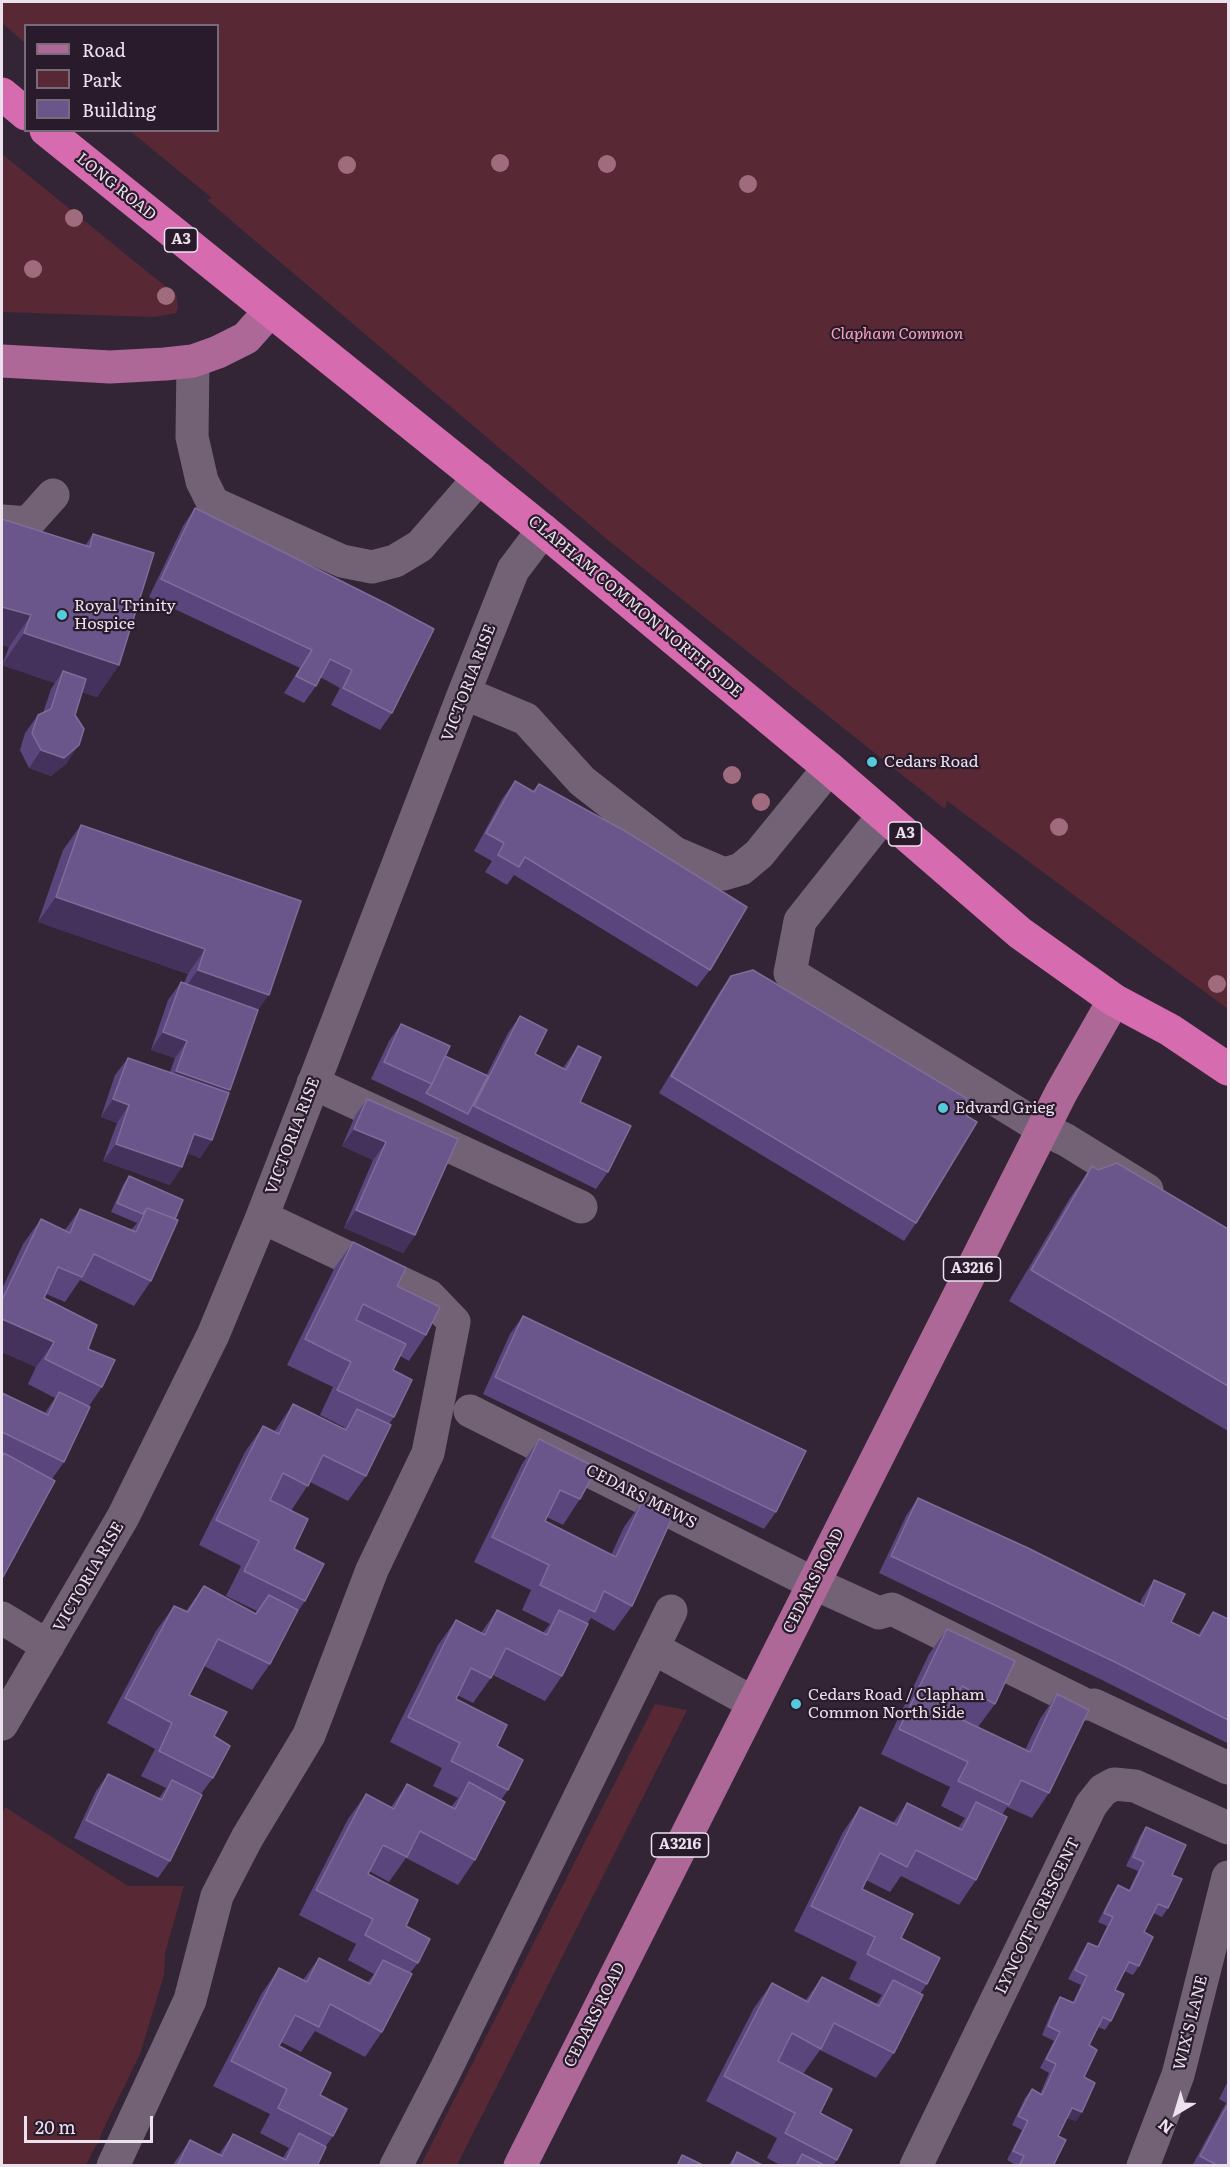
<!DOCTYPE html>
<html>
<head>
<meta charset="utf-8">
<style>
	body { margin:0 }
	#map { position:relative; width:1230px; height:2167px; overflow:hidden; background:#332536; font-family:Literata,serif }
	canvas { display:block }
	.frame { position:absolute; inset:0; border:3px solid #ece2ee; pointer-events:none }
	.legend { position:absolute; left:24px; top:24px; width:195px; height:108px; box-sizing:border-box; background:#291b2c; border:2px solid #776b7a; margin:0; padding:8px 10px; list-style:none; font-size:18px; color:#ece2ee }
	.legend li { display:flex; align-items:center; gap:12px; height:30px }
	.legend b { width:30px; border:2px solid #776b7a }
	.north { position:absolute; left:1146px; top:2083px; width:60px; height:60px; -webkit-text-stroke:4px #291b2c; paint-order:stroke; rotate:218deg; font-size:16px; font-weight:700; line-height:24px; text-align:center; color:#ece2ee }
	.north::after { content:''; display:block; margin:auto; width:21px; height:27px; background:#ece2ee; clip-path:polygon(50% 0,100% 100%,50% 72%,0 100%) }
	.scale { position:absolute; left:24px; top:2116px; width:129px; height:27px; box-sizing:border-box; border:3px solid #ece2ee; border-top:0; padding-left:8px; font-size:18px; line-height:21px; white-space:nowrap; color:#ece2ee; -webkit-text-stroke:4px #291b2c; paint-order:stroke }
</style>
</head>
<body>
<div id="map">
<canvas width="1230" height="2167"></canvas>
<div class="frame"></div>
<ul class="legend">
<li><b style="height:8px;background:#ae6898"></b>Road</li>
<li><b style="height:16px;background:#582935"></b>Park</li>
<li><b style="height:16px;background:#6a568a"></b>Building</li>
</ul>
<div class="north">N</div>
<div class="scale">20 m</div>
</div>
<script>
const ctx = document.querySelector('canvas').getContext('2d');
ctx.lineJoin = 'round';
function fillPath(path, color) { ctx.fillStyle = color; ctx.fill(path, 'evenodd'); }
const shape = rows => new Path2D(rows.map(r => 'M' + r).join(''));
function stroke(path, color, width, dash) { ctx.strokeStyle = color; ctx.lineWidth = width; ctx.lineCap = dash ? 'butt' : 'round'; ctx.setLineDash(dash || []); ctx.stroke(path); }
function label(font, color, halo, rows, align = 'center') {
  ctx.font = font + ' Literata,serif'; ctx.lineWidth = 4.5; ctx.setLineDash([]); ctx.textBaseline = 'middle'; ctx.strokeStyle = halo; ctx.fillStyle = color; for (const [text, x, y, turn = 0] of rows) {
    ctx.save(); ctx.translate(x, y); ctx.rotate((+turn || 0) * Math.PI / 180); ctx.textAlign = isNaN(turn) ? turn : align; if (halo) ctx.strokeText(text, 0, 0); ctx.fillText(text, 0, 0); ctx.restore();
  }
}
fillPath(shape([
	[2,2,1228,2,1228,1009,947,801,945,809,609,541,207,200,212,198,130,131,218,130,218,26,26,26,25,43,2,23],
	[2,154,176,295,178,307,176,313,154,317,2,312],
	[655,1704,687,1710,457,2165,421,2165],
	[5,1807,128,1886,184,1886,165,1953,164,1975,140,2054,100,2136,100,2142,95,2147,86,2165,2,2165,2,1814]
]), '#582935');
stroke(shape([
	[193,361,192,437,202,481,213,503,342,561,372,567,395,561,420,546,479,478],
	[2,521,28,523,53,495],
	[464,693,526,719,582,781,632,820,675,853,724,874,741,869,759,854,829,768],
	[884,815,800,921,790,973,1043,1129,1066,1140,1147,1190],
	[313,1083,581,1207],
	[470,1411,813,1583,879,1613,892,1609,1084,1704],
	[2,1618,48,1646],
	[653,1648,752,1702],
	[1094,1705,1228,1768],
	[2,1724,123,1517,213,1335,262,1217,464,693,513,570,543,530],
	[113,2166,190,2000,217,1896,247,1838,309,1735,372,1570,428,1453,454,1322,429,1296,262,1217],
	[396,2166,444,2073,671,1611],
	[916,2166,1091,1805,1103,1790,1114,1784,1135,1786,1228,1828],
	[1143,2166,1178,2075,1228,1877]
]), '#736276', 33);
stroke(shape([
	[2,361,110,367,165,364,193,361,218,352,246,338,270,311],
	[520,2166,1061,1093,1114,1000]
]), '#ae6898', 33);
stroke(shape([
	[2,94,26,114],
	[46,130,543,530,829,768,1020,933,1114,1000,1170,1030,1228,1069]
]), '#d66caf', 33);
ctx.fillStyle = '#a16b7e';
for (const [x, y] of [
	[500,163],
	[607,164],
	[347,165],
	[748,184],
	[74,218],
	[33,269],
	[166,296],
	[732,775],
	[761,802],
	[1059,827],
	[1217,984]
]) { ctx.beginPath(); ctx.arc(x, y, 9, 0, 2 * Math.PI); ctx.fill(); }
fillPath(shape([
	[195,508,392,713,380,730,331,705,340,688,320,677,316,686,304,703,284,693,300,668,149,597,183,526],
	[93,534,119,665,97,697,82,692,75,715,67,763,51,776,29,768,20,750,25,733,38,715,43,713,51,689,55,683,2,665,9,647,2,645,85,546],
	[515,781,533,791,539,784,710,970,697,987,514,875,507,885,485,872,492,861,474,851,502,799],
	[81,825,301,901,258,1010,212,1140,200,1158,187,1153,170,1185,103,1161,117,1123,101,1117,115,1075,128,1058,170,1072,175,1058,151,1050,168,1000,181,982,184,983,188,974,38,922,63,850],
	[731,976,916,1223,904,1241,659,1093,719,993],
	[520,1016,535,1054,563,1068,578,1046,580,1102,608,1172,596,1189,462,1123,420,1102,371,1079,389,1041,401,1024,445,1056,486,1076,508,1033],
	[367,1099,458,1139,415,1235,403,1253,344,1228,373,1160,342,1146,355,1116],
	[1092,1166,1098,1170,1228,1229,1228,1431,1009,1301,1070,1198],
	[129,1176,175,1219,151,1281,134,1306,80,1280,65,1302,46,1294,44,1298,88,1349,102,1387,89,1406,64,1462,52,1479,55,1481,2,1579,2,1457,3,1456,2,1455,2,1393,45,1413,55,1398,28,1384,36,1367,2,1352,2,1289,23,1244,41,1219,65,1230,80,1209,131,1230,137,1223,111,1212,123,1185],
	[353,1242,397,1286,426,1335,409,1361,400,1356,393,1370,394,1417,389,1424,366,1476,348,1501,310,1482,291,1511,294,1549,305,1601,294,1617,270,1664,252,1690,204,1666,189,1695,214,1736,213,1778,201,1794,170,1861,158,1878,74,1838,96,1791,108,1774,159,1798,166,1788,141,1776,155,1749,107,1723,156,1631,174,1606,186,1611,204,1586,255,1614,257,1611,226,1596,241,1566,199,1545,245,1452,263,1426,274,1432,293,1404,343,1429,344,1427,320,1415,333,1387,287,1365,335,1267],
	[523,1316,776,1512,764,1529,483,1394,510,1334],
	[539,1439,580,1499,563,1525,547,1517,545,1521,611,1555,624,1527,642,1502,632,1606,614,1631,591,1618,587,1624,562,1676,545,1701,493,1675,473,1703,457,1695,456,1699,497,1746,508,1790,501,1800,475,1860,458,1885,406,1858,389,1882,369,1871,368,1874,406,1926,418,1963,410,1973,382,2032,365,2057,315,2031,301,2052,281,2042,279,2046,320,2095,333,2136,326,2146,317,2166,172,2166,190,2140,219,2154,233,2134,282,2159,289,2148,260,2133,270,2114,213,2086,262,1993,279,1968,303,1980,319,1958,367,1983,374,1974,348,1960,356,1944,299,1915,348,1819,366,1794,391,1807,407,1784,451,1807,458,1798,433,1786,442,1768,390,1742,438,1645,456,1620,481,1633,497,1610,543,1633,550,1624,522,1610,531,1590,474,1562,522,1464],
	[918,1498,1140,1604,1142,1598,1154,1580,1171,1622,1198,1635,1213,1612,1228,1619,1228,1742,1227,1743,1102,1680,879,1573,906,1516],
	[947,1629,995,1704,978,1727,1025,1750,1040,1719,1057,1694,1049,1793,1032,1818,1007,1807,1002,1815,976,1880,959,1905,901,1876,890,1892,866,1880,862,1889,901,1938,927,1984,920,1994,894,2053,876,2078,820,2050,803,2074,778,2060,778,2061,820,2113,837,2160,833,2166,782,2166,767,2158,777,2138,706,2101,754,2008,772,1983,805,2001,822,1977,876,2004,882,1995,849,1979,857,1962,794,1931,843,1832,860,1807,893,1823,907,1803,958,1828,965,1818,941,1806,950,1787,881,1754,929,1654],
	[1146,1827,1172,1875,1168,1908,1162,1917,1153,1913,1144,1932,1139,1966,1133,1975,1124,1971,1115,1990,1111,2021,1105,2030,1098,2027,1089,2045,1084,2077,1082,2112,1076,2121,1067,2118,1058,2136,1053,2166,1017,2166,1007,2160,1022,2130,1012,2125,1025,2098,1032,2089,1040,2094,1049,2073,1040,2068,1054,2041,1042,2035,1054,2006,1060,1997,1073,2002,1081,1985,1068,1979,1082,1952,1088,1943,1097,1947,1107,1926,1098,1922,1112,1894,1118,1885,1129,1890,1138,1871,1126,1866,1140,1836],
	[1228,2081,1228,2166,1192,2166,1226,2103,1219,2099],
	[737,2152,764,2166,728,2166]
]), '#5a457d');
fillPath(shape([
	[2,607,31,615,9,647,2,645],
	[24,633,119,665,97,697,59,684,63,671,55,683,2,665],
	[79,745,67,763,51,776,29,768,41,750],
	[56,897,205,949,188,974,38,922],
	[198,970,269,995,251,1020,180,995],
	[163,1032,187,1041,175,1058,151,1050],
	[176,1071,230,1090,218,1108,164,1088],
	[113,1099,129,1105,117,1123,101,1117],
	[354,1129,386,1142,373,1160,342,1146],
	[194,1134,212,1140,200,1158,181,1151],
	[116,1144,182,1167,170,1185,103,1161],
	[356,1210,415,1235,403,1253,344,1228],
	[2,1319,54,1342,36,1367,2,1352],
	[1072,2108,1082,2112,1076,2121,1065,2117]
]), '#44315c');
const building = shape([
	[195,508,387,604,434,629,392,713,343,688,352,670,330,659,316,686,296,676,312,650,161,579,195,508],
	[2,519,90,547,93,534,154,553,119,665,24,633,31,615,2,607,2,519],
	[63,671,86,679,75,715,84,729,79,745,64,758,41,750,32,733,38,715,51,709,63,671],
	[515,781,534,792,539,784,625,831,747,907,710,970,525,857,519,867,498,855,504,843,486,833,515,781],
	[81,825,301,901,269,995,198,970,205,949,56,897,81,825],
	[753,970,966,1098,967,1116,977,1122,916,1223,671,1076,731,976,753,970],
	[181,982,258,1010,230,1090,176,1071,187,1041,163,1032,181,982],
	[520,1016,547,1030,535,1054,566,1070,578,1046,601,1057,580,1102,631,1126,608,1172,474,1106,520,1016],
	[401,1024,450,1046,432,1084,384,1062,401,1024],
	[445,1056,488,1076,468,1114,426,1093,432,1084,445,1056],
	[128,1058,229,1093,212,1140,194,1134,182,1167,116,1144,129,1105,113,1099,128,1058],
	[367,1099,458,1139,415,1235,356,1210,386,1142,354,1129,367,1099],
	[1117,1163,1228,1229,1228,1386,1031,1270,1092,1166,1098,1170,1117,1163],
	[129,1176,183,1200,175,1219,147,1208,143,1214,117,1203,129,1176],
	[147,1208,178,1220,151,1281,94,1254,82,1277,58,1267,44,1298,97,1325,88,1349,115,1360,102,1387,45,1359,54,1342,2,1319,2,1300,41,1219,70,1233,80,1209,136,1232,147,1208],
	[353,1242,406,1268,397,1286,440,1307,426,1335,363,1304,356,1320,406,1344,393,1370,412,1380,394,1417,337,1390,351,1362,305,1339,353,1242],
	[523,1316,806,1451,776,1512,495,1377,523,1316],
	[59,1392,90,1407,64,1462,2,1432,2,1393,48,1415,59,1392],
	[293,1404,346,1430,357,1409,391,1425,366,1476,323,1455,308,1486,283,1473,270,1500,308,1519,294,1549,324,1564,305,1601,244,1571,259,1541,216,1520,263,1426,279,1434,293,1404],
	[539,1439,597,1468,580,1499,560,1490,545,1521,616,1557,642,1502,673,1516,632,1606,604,1591,595,1612,540,1585,549,1565,492,1537,539,1439],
	[4,1453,55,1481,3,1577,2,1576,2,1458,4,1453],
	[918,1498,1028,1548,1144,1606,1154,1580,1185,1594,1171,1622,1200,1636,1213,1612,1228,1619,1228,1720,1115,1662,891,1556,918,1498],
	[204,1586,256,1614,269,1595,298,1610,270,1664,218,1639,189,1695,227,1712,214,1736,230,1746,213,1778,159,1751,172,1723,125,1698,174,1606,188,1612,204,1586],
	[497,1610,547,1635,559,1610,588,1624,562,1676,506,1648,491,1678,471,1668,456,1699,507,1725,497,1746,523,1760,508,1790,451,1761,460,1743,408,1717,456,1620,485,1635,497,1610],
	[947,1629,1015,1661,995,1704,962,1686,948,1713,1030,1752,1057,1694,1089,1710,1049,1793,1021,1780,1009,1805,958,1781,968,1762,899,1729,947,1629],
	[108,1774,162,1800,172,1780,202,1795,170,1861,86,1820,108,1774],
	[469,1782,505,1802,475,1860,420,1831,407,1857,383,1845,368,1874,418,1900,406,1926,430,1939,418,1963,365,1935,373,1919,316,1890,366,1794,394,1809,407,1784,455,1809,469,1782],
	[976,1802,1007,1817,976,1880,916,1850,907,1867,880,1853,862,1889,913,1914,901,1938,940,1958,927,1984,867,1954,875,1937,811,1906,860,1807,897,1825,907,1803,962,1830,976,1802],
	[1146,1827,1186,1845,1172,1875,1182,1879,1168,1908,1158,1904,1144,1932,1153,1937,1139,1966,1129,1962,1115,1990,1124,1994,1111,2021,1103,2017,1089,2045,1097,2050,1084,2077,1095,2083,1082,2112,1072,2108,1058,2136,1066,2140,1053,2166,1019,2166,1024,2156,1013,2151,1028,2121,1018,2116,1032,2089,1042,2095,1056,2064,1046,2059,1060,2032,1048,2026,1060,1997,1074,2003,1087,1976,1075,1970,1088,1943,1098,1947,1113,1917,1104,1913,1118,1885,1130,1891,1144,1862,1133,1857,1146,1827],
	[319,1958,370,1984,383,1960,412,1974,382,2032,330,2004,319,2027,295,2015,279,2046,331,2073,320,2095,347,2109,333,2136,278,2108,287,2089,231,2061,279,1968,307,1982,319,1958],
	[822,1977,879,2006,893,1980,923,1995,894,2053,834,2023,821,2049,792,2033,778,2061,832,2089,820,2113,852,2130,837,2160,785,2133,795,2113,724,2076,772,1983,808,2002,822,1977],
	[1228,2104,1228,2166,1215,2166,1215,2164,1200,2156,1228,2104],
	[299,2133,326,2147,317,2166,177,2166,190,2140,222,2156,233,2134,286,2160,299,2133],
	[737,2152,764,2166,731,2166,737,2152],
	[802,2154,826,2166,796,2166,802,2154],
	[682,2155,705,2166,677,2166,682,2155]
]);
fillPath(building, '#6a568a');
stroke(building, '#7e6c99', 1.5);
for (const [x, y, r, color] of [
	[62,615,6,"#54cadd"],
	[872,762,6,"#54cadd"],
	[943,1108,6,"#54cadd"],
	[796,1704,6,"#54cadd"]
]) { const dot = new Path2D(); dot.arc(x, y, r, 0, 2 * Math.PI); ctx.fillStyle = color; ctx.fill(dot); stroke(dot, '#291b2c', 2); }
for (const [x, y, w] of [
	[181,240,33],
	[905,834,33],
	[972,1269,57],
	[680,1845,57]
]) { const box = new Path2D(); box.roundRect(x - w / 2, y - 12, w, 24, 4.5); ctx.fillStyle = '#291b2c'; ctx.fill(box); stroke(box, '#ece2ee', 1.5); }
label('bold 15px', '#ece2ee', null, [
	["A3",181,240],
	["A3",905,834],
	["A3216",972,1269],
	["A3216",680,1845]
]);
label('16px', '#ece2ee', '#291b2c', [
	["LONG ROAD",116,187,39],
	["CLAPHAM COMMON NORTH SIDE",635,607,40],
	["VICTORIA RISE",469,683,-69],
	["VICTORIA RISE",293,1136,-69],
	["CEDARS MEWS",641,1497,27],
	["VICTORIA RISE",89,1577,-60],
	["CEDARS ROAD",814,1581,-63],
	["LYNCOTT CRESCENT",1038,1916,-64],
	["CEDARS ROAD",595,2015,-63],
	["WIX'S LANE",1191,2023,-76]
]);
label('italic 16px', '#fba5b8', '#291b2c', [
	["Clapham Common",897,334]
]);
label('16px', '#ece2ee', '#291b2c', [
	["Royal Trinity",74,606],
	["Hospice",74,624],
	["Cedars Road",884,762],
	["Edvard Grieg",955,1108],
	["Cedars Road / Clapham",808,1695],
	["Common North Side",808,1713]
], 'left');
</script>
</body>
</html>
